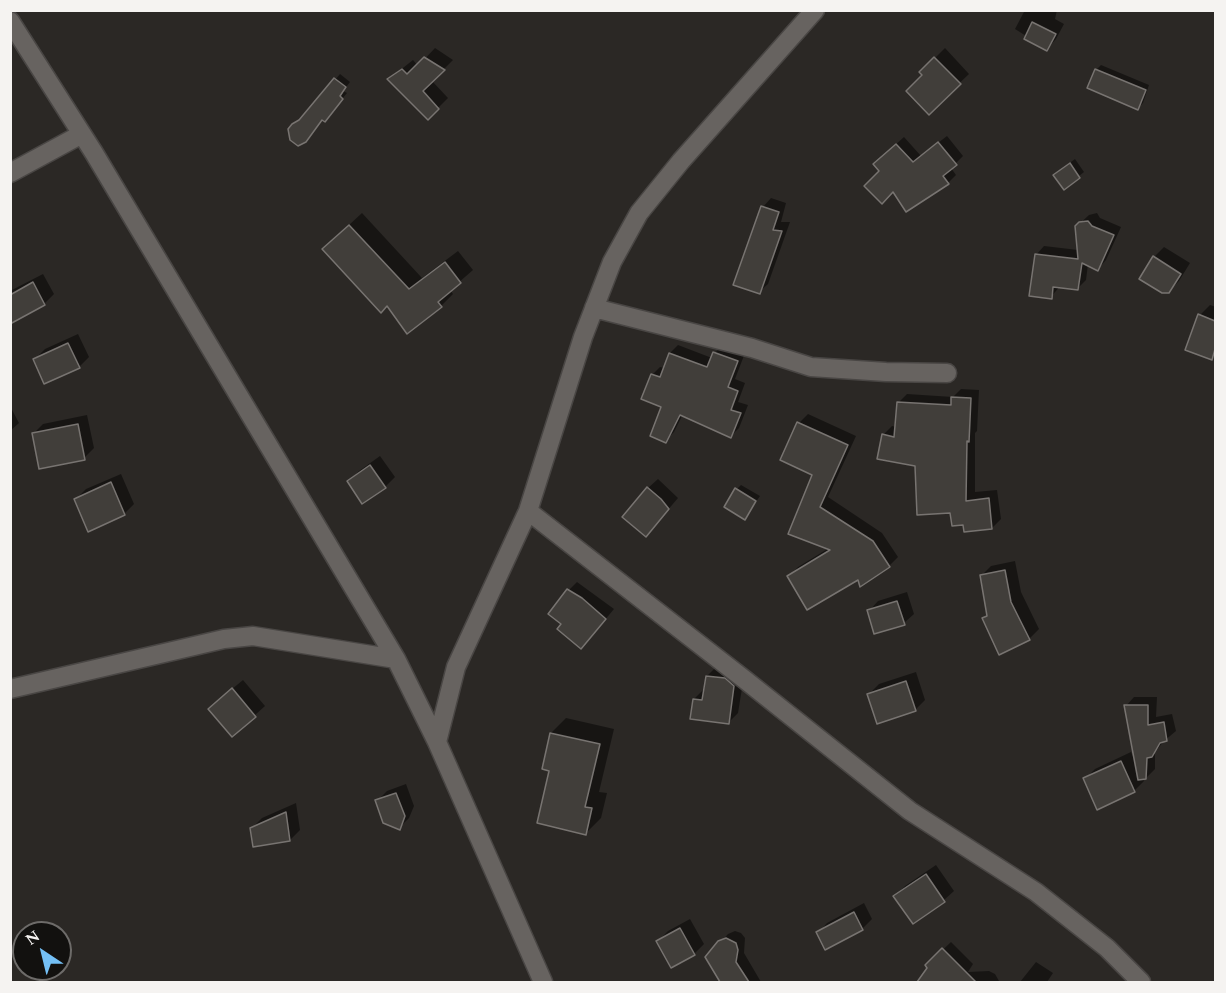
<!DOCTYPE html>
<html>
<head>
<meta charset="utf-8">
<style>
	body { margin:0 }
	#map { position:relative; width:1226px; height:993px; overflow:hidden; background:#2b2825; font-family:Spectral,serif }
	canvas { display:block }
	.frame { position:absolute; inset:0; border:12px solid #f5f3f1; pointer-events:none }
	.north { position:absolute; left:12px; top:921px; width:60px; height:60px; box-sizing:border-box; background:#12110f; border:2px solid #6d6b69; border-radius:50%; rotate:325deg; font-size:16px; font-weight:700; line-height:24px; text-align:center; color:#f5f3f1 }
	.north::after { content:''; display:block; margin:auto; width:21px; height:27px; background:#74c0f6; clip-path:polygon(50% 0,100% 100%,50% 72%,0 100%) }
</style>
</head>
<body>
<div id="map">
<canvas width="1226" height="993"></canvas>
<div class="frame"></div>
<div class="north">N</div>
</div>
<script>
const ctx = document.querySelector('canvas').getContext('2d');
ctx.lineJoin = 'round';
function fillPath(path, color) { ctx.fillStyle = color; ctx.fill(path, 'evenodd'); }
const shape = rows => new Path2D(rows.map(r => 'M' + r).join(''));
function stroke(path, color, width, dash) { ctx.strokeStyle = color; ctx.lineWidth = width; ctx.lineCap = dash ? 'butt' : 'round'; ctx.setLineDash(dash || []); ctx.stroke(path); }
fillPath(shape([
	[1025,10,1057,10,1055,19,1064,24,1056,39,1047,49,1015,29],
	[435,48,453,60,432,81,448,98,428,118,389,79,413,60,418,66],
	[945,48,969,74,929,112,924,75,921,72],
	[1101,65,1149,85,1143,103,1138,108,1096,70],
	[340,74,350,82,343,91,347,93,329,115,323,119,293,125,304,117],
	[947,136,963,156,951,168,956,175,948,183,907,210,881,171,883,156,904,137,921,156],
	[1075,159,1084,172,1064,188,1060,170],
	[771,198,786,203,781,222,790,222,768,284,759,292,763,207],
	[362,213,422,278,458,251,473,270,450,290,453,294,441,306,388,304,336,237],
	[1097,213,1100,218,1121,227,1106,260,1098,269,1088,264,1086,280,1078,288,1060,286,1051,297,1036,255,1044,246,1078,250,1076,227,1089,215],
	[1164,247,1190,263,1179,281,1169,291,1154,257],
	[43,274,54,294,44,304,10,321,10,291],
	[1210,305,1216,307,1216,354,1211,358,1200,315],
	[78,334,89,357,79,367,35,359,45,349],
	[723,344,745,353,735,379,745,383,738,402,748,405,739,428,731,436,683,414,674,432,665,441,663,406,652,375,660,367,665,368,670,353,678,345,712,358,715,353],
	[961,389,979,390,977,431,975,433,975,492,997,490,1001,519,992,528,965,523,952,512,917,465,883,435,892,426,896,427,898,403,907,394,953,397],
	[10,406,19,423,10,431],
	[808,414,856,436,828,497,882,533,898,557,889,566,859,578,789,576,798,567,829,548,790,533,814,474,799,423],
	[87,415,94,448,84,458,33,434,43,424],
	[380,456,395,477,385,487,349,481,359,471],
	[121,474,134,504,124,514,76,499,86,489],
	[658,479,678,498,655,525,648,488],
	[741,485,760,496,745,518,737,489],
	[1015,561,1021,592,1039,629,1029,639,984,618,989,614,981,576,991,566],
	[577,582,614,609,589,639,563,624,569,590],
	[907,592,914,614,904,623,869,611,878,601],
	[717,666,744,676,738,713,728,723,694,699,704,689,707,676],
	[916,672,925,700,915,710,869,694,879,684],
	[243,680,265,706,233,735,220,699],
	[1134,697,1157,697,1156,717,1172,714,1176,731,1164,741,1155,752,1155,769,1146,778,1143,778,1144,781,1134,791,1085,779,1095,769,1131,752,1134,759,1126,706],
	[566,718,614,729,599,792,607,793,601,818,586,833,551,769,551,733],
	[406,784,414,806,409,818,399,828,377,801,387,791],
	[296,803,300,830,290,840,252,828,262,818],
	[936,865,954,891,944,900,913,922,895,896,905,886],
	[864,903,872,919,862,929,818,933,827,923],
	[690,919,704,944,694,954,658,941,668,931],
	[735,931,741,933,745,938,744,953,761,982,722,982,707,957,728,934],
	[951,942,973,964,968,972,989,971,995,974,999,981,997,982,919,982,929,968,927,965],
	[1036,962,1053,973,1047,982,1020,982]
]), '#0007');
const building = shape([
	[1032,22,1056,34,1047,51,1024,39,1032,22],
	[424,57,445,70,423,91,439,109,428,120,387,79,402,69,407,74,424,57],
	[934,57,961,84,929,115,906,91,922,75,919,72,934,57],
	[1095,69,1146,90,1138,110,1087,88,1095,69],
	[334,78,346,87,340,96,343,99,325,122,322,120,306,142,298,146,290,140,288,129,292,124,299,120,334,78],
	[938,142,957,165,943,176,949,184,906,212,893,192,882,204,864,186,879,171,873,164,896,144,913,162,938,142],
	[1070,163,1080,178,1064,190,1053,175,1070,163],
	[761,206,779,212,773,230,782,231,760,294,733,285,761,206],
	[1088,221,1092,226,1114,235,1098,271,1082,263,1078,290,1053,287,1052,299,1029,296,1035,254,1078,259,1075,226,1079,222,1088,221],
	[349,225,409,289,445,262,461,283,438,302,442,307,407,334,387,306,381,313,322,249,349,225],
	[1153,256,1181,274,1169,293,1162,293,1139,279,1153,256],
	[33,282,45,305,10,324,10,295,33,282],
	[1198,314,1215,321,1215,349,1212,360,1185,350,1198,314],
	[68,343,80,368,44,384,33,359,68,343],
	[713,352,738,361,728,387,738,391,731,410,741,413,731,438,680,415,666,443,650,436,661,407,641,399,651,374,660,377,669,353,707,367,713,352],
	[951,397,971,398,969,442,967,441,966,501,989,498,992,529,964,532,963,525,952,526,950,513,917,515,915,466,877,459,882,434,894,437,897,402,951,405,951,397],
	[797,422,848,445,820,507,873,541,890,567,860,587,858,580,807,610,787,576,830,550,788,534,812,475,780,460,797,422],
	[78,424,85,460,39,469,32,433,78,424],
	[370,465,386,488,362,504,347,481,370,465],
	[111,482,125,515,88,532,74,499,111,482],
	[647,487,661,499,669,509,646,537,622,517,647,487],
	[735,488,756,501,745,520,724,507,735,488],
	[1005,570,1011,602,1030,640,999,655,982,618,987,616,980,575,1005,570],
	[567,589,582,598,606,619,581,649,557,629,561,624,548,614,567,589],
	[897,601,905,625,874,634,867,610,897,601],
	[706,676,725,678,734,686,729,724,690,719,693,699,702,700,706,676],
	[906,681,916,711,877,724,867,694,906,681],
	[232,688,256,717,232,737,208,709,232,688],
	[1124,705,1148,705,1148,725,1164,722,1167,741,1160,743,1152,757,1147,758,1146,779,1138,780,1124,705],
	[550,733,600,744,585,807,592,808,586,835,537,823,549,771,542,769,550,733],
	[1121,761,1135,792,1097,810,1083,778,1121,761],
	[396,793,405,816,400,830,383,823,375,800,396,793],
	[286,812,290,841,253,847,250,828,286,812],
	[926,874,945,902,913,924,893,896,926,874],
	[854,912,863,930,825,950,816,932,854,912],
	[680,928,695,955,671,968,656,941,680,928],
	[726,938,736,943,738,950,736,962,749,982,720,982,705,957,718,941,726,938],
	[942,948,976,982,917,982,927,968,925,965,942,948]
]);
fillPath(building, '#413e3a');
stroke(building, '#787471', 1.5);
const street = shape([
	[10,21,94,153,396,659,437,742,543,982],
	[10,173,82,134],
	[594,308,752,348,811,367,886,372,947,373],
	[528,511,744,679,910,811,1036,892,1107,948,1141,982],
	[10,689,224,639,253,636,396,659],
	[437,742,456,667,528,511,583,337,612,262,639,213,681,161,815,10]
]);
stroke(street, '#494644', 21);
stroke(street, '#676360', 18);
</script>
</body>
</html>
